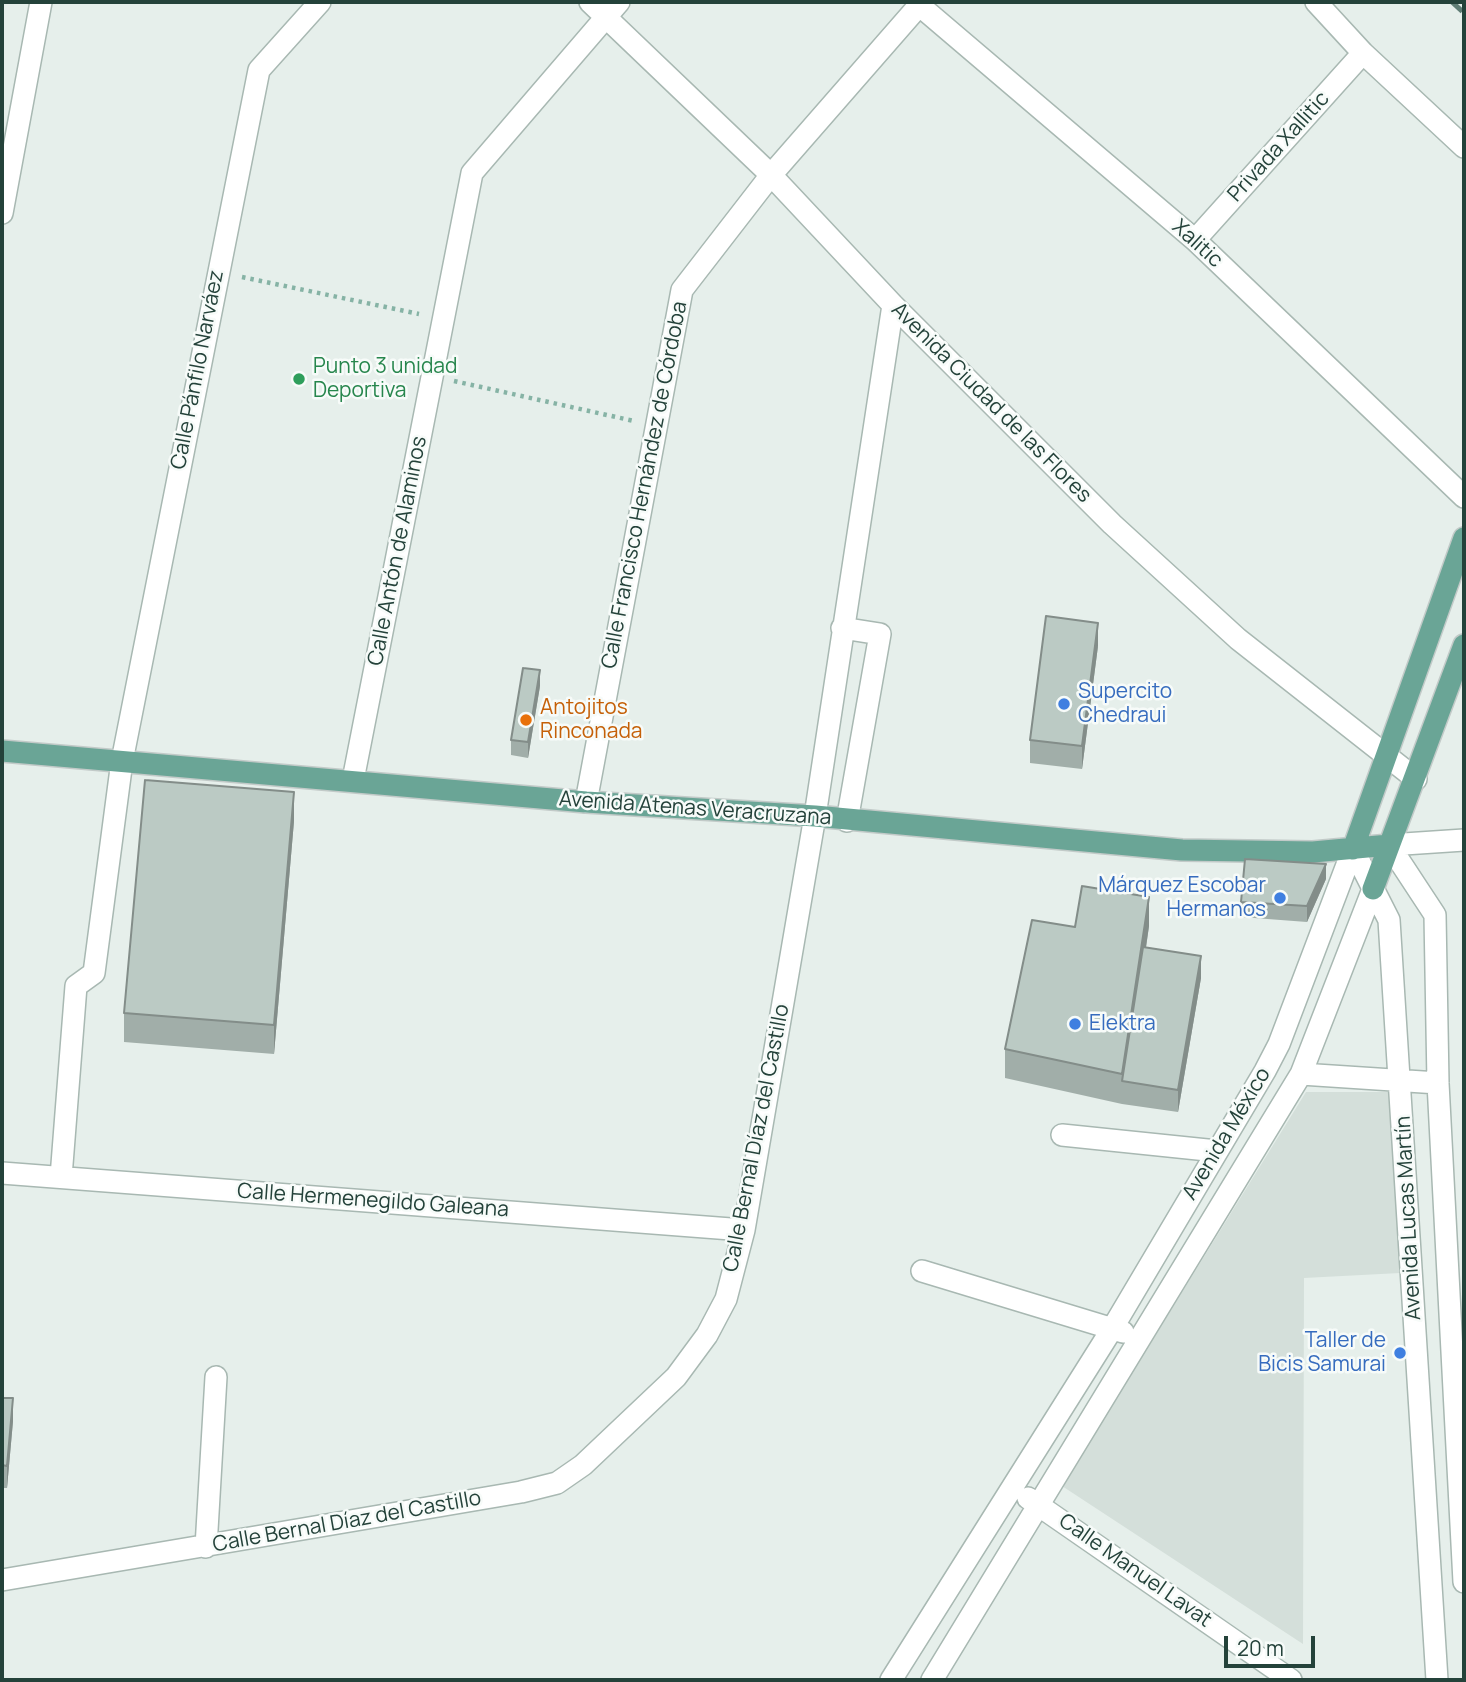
<!DOCTYPE html>
<html>
<head>
<meta charset="utf-8">
<style>
	body { margin:0 }
	#map { position:relative; width:1466px; height:1682px; overflow:hidden; background:#e6efeb; font-family:Manrope,sans-serif }
	canvas { display:block }
	.frame { position:absolute; inset:0; border:4px solid #24423a; pointer-events:none }
	.scale { position:absolute; left:1224px; top:1636px; width:91px; height:32px; box-sizing:border-box; border:4px solid #24423a; border-top:0; padding-left:9px; font-size:21px; line-height:24px; white-space:nowrap; color:#24423a; -webkit-text-stroke:5px #f7fbf9; paint-order:stroke }
</style>
</head>
<body>
<div id="map">
<canvas width="1466" height="1682"></canvas>
<div class="frame"></div>
<div class="scale">20 m</div>
</div>
<script>
const ctx = document.querySelector('canvas').getContext('2d');
ctx.lineJoin = 'round';
function fillPath(path, color) { ctx.fillStyle = color; ctx.fill(path, 'evenodd'); }
const shape = rows => new Path2D(rows.map(r => 'M' + r).join(''));
function stroke(path, color, width, dash) { ctx.strokeStyle = color; ctx.lineWidth = width; ctx.lineCap = dash ? 'butt' : 'round'; ctx.setLineDash(dash || []); ctx.stroke(path); }
function label(font, color, halo, rows, align = 'center') {
  ctx.font = font + ' Manrope,sans-serif'; ctx.lineWidth = 5; ctx.setLineDash([]); ctx.textBaseline = 'middle'; ctx.strokeStyle = halo; ctx.fillStyle = color; for (const [text, x, y, turn = 0] of rows) {
    ctx.save(); ctx.translate(x, y); ctx.rotate((+turn || 0) * Math.PI / 180); ctx.textAlign = isNaN(turn) ? turn : align; if (halo) ctx.strokeText(text, 0, 0); ctx.fillText(text, 0, 0); ctx.restore();
  }
}
fillPath(shape([
	[1306,1092,1391,1092,1400,1273,1304,1278,1303,1644,1062,1486]
]), '#d4dfda');
const minor = shape([
	[590,2,771,175,893,305,1112,524,1238,639,1416,779],
	[1316,2,1363,53,1464,147],
	[919,5,1195,240,1464,497],
	[2,213,41,2],
	[1195,240,1363,53],
	[842,628,880,634,847,821],
	[353,780,472,173,619,2],
	[586,802,682,290,771,175,922,2],
	[1464,840,1389,845,1435,915,1438,1083,1464,1582],
	[1353,849,1389,920,1437,1680],
	[1301,1074,1438,1083],
	[1062,1135,1217,1151],
	[2,1173,744,1230],
	[61,1177,76,986,94,973,122,761,259,70,320,2],
	[922,1271,1123,1332],
	[1028,1498,1291,1680],
	[206,1547,216,1377],
	[2,1580,521,1492,557,1483,583,1465,676,1377,707,1335,726,1299,744,1230,815,816,893,305],
	[891,1680,1112,1329,1265,1071,1279,1044,1353,849],
	[932,1680,1301,1074,1373,889]
]);
const major = shape([
	[2,751,586,802,815,816,1182,850,1313,852,1389,845],
	[1353,849,1464,538],
	[1373,889,1464,645]
]);
stroke(minor, '#a8b8b2', 24);
stroke(major, '#c2cac8', 24);
stroke(shape([
	[242,277,419,314],
	[454,381,634,421]
]), '#86b3a5', 4.5, [3.5, 5]);
stroke(minor, '#fff', 21);
stroke(major, '#6aa596', 21);
stroke(shape([
	[1452,2,1464,13]
]), '#5f7d75', 5, [14, 7]);
fillPath(shape([
	[1098,646,1082,769,1030,763,1030,740],
	[540,686,528,758,511,755,511,740],
	[294,821,274,1054,124,1042,124,1013],
	[1326,879,1307,922,1241,917,1241,902],
	[1149,926,1146,948,1201,978,1178,1112,1122,1104,1005,1078,1005,1049,1075,927],
	[2,1398,13,1421,7,1488,2,1488]
]), '#a1aea9');
fillPath(shape([
	[1098,623,1098,646,1082,769,1082,746],
	[540,670,540,686,528,758,528,742],
	[294,792,294,821,274,1054,274,1025],
	[1326,864,1326,879,1307,922,1307,906],
	[1149,897,1149,926,1126,1082,1122,1081,1122,1104,1122,1074],
	[1201,956,1201,978,1178,1112,1178,1090],
	[13,1398,13,1421,7,1488,7,1466]
]), '#838d89');
const building = shape([
	[1046,616,1098,623,1082,746,1030,740,1046,616],
	[523,668,540,670,528,742,511,740,523,668],
	[145,780,294,792,274,1025,124,1013,145,780],
	[1245,859,1326,864,1307,906,1241,902,1245,859],
	[1082,886,1149,897,1122,1074,1005,1049,1032,920,1075,927,1082,886],
	[1143,947,1201,956,1178,1090,1122,1081,1143,947],
	[2,1398,13,1398,7,1466,2,1465,2,1398]
]);
fillPath(building, '#bbcac4');
stroke(building, '#838d89', 2);
for (const [x, y, r, color] of [
	[299,379,7,"#2e9e5b"],
	[1064,704,7,"#3f7fe0"],
	[526,720,7,"#e8710a"],
	[1280,898,7,"#3f7fe0"],
	[1075,1024,7,"#3f7fe0"],
	[1400,1353,7,"#3f7fe0"]
]) { const dot = new Path2D(); dot.arc(x, y, r, 0, 2 * Math.PI); ctx.fillStyle = color; ctx.fill(dot); stroke(dot, '#f7fbf9', 2.5); }
label('21px', '#24423a', '#f7fbf9', [
	["Privada Xallitic",1279,147,-48],
	["Xalitic",1197,244,42],
	["Calle Pánfilo Narváez",198,370,-79],
	["Avenida Ciudad de las Flores",991,403,45],
	["Calle Francisco Hernández de Córdoba",645,485,-79],
	["Calle Antón de Alaminos",398,551,-79],
	["Avenida Atenas Veracruzana",695,809,4],
	["Avenida México",1227,1134,-59],
	["Calle Bernal Díaz del Castillo",757,1138,-79],
	["Calle Hermenegildo Galeana",373,1201,4],
	["Avenida Lucas Martín",1409,1218,-93],
	["Calle Bernal Díaz del Castillo",347,1522,-10],
	["Calle Manuel Lavat",1135,1571,35]
]);
label('21px', '#27864d', '#f7fbf9', [
	["Punto 3 unidad",313,367],
	["Deportiva",313,391]
], 'left');
label('21px', '#366cbe', '#f7fbf9', [
	["Supercito",1078,692],
	["Chedraui",1078,716],
	["Márquez Escobar",1266,886,"right"],
	["Hermanos",1266,910,"right"],
	["Elektra",1089,1024],
	["Taller de",1386,1341,"right"],
	["Bicis Samurai",1386,1365,"right"]
], 'left');
label('21px', '#c56008', '#f7fbf9', [
	["Antojitos",540,708],
	["Rinconada",540,732]
], 'left');
</script>
</body>
</html>
